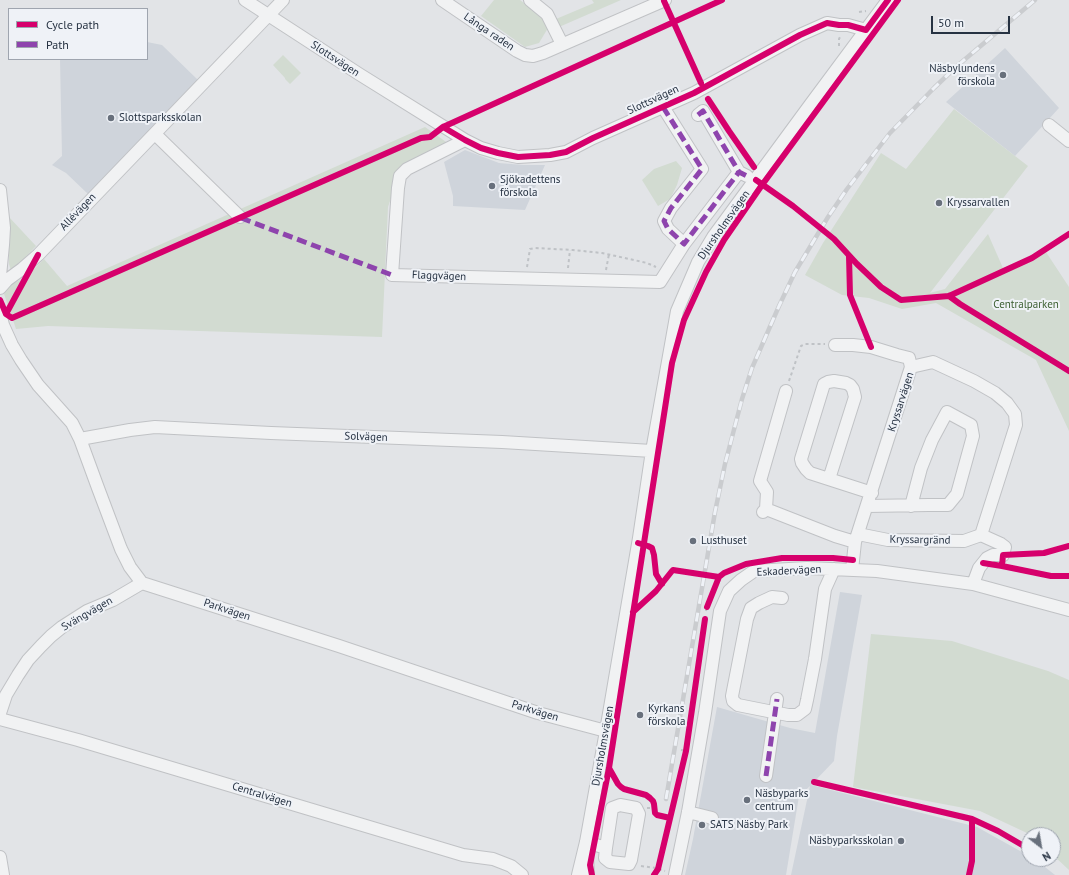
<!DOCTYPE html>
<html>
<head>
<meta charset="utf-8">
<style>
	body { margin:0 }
	#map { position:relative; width:1069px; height:875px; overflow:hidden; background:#e2e4e7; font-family:"PT Sans",sans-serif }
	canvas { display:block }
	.legend { position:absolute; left:8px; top:8px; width:140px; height:52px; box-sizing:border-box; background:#eff2f7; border:1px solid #9fa5af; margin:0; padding:5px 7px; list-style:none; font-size:12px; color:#263242 }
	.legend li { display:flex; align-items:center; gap:8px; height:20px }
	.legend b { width:20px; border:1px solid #9fa5af }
	.north { position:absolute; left:1021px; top:827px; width:40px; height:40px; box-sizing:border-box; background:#eff2f7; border:1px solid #9fa5af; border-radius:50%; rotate:149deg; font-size:11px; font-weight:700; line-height:16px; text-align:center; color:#263242 }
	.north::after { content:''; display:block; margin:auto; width:14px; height:18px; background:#68707c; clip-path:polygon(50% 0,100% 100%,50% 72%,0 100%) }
	.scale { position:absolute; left:931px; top:16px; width:79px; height:18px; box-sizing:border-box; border:2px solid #263242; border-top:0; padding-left:5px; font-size:12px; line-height:14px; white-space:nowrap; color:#263242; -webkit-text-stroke:3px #eff2f7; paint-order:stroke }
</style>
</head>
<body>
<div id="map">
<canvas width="1069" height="875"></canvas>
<ul class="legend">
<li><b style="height:5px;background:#d6006c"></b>Cycle path</li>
<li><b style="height:5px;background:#8e44ad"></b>Path</li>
</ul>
<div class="north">N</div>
<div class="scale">50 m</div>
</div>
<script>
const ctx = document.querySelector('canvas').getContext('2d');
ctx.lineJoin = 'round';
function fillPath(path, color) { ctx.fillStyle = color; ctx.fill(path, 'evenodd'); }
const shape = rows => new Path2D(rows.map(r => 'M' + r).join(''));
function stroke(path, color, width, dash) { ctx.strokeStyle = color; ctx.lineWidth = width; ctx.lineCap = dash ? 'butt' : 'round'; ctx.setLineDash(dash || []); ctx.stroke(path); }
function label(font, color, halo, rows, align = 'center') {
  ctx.font = font + ' "PT Sans",sans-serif'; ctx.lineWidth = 4; ctx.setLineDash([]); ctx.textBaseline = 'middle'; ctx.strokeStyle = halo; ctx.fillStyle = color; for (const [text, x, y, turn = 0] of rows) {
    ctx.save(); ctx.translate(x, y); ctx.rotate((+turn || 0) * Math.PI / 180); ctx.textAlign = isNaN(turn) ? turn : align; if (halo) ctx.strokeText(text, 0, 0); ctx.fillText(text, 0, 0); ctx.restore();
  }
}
fillPath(shape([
	[147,42,162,45,198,80,88,194,66,173,52,165,62,156,60,59,147,59],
	[1005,48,1059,108,1015,156,946,102],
	[465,150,499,163,523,165,545,165,525,210,453,206,453,196,444,162],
	[840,592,862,595,837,736,834,761,811,785,977,827,1029,856,1029,859,1035,859,1055,875,791,875,810,786,799,796,786,875,685,875,693,839,717,707,790,728,815,733]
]), '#cfd4db');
fillPath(shape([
	[494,0,520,0,543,17,548,28,539,43,525,47,481,16],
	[592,0,621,0,559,27,556,19,594,3],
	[283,55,301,73,290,84,285,79,285,78,273,65],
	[954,109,1028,166,930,293,945,289,988,234,1003,268,1034,255,1044,249,1069,287,1069,431,1036,360,936,303,902,309,869,298,842,295,805,275,823,243,881,153,906,169],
	[425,127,449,144,400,171,388,207,382,337,48,326,16,329,2,288,25,278,44,259,67,286],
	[676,161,682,168,677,185,670,199,658,206,642,180,654,169],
	[9,217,36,246,21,262,11,271,9,264],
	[871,634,952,641,1048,671,1069,680,1069,870,1053,855,1053,835,1030,835,1027,833,980,811,853,787]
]), '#d2dbd1');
const minor = shape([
	[245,0,359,74,465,140,481,148,498,153,518,157,550,155,566,152,593,138,694,93,800,35,827,23,839,25,848,25,866,30],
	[442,0,517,51,525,55,533,56,543,53,665,0],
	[530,0,547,14,562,44],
	[663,107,702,169,671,208,664,221,668,229,684,244,739,172],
	[698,115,703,111,739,172,747,176],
	[1049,125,1069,141],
	[155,134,240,217],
	[465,140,407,169,400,176,398,188,392,275,660,282,684,244],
	[0,190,4,228,3,245,0,276],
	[0,288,7,280,22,269,38,255,283,0],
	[0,313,3,325,12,345,21,360,38,385,72,423,80,439,98,488,121,549,130,567,142,583,339,646,538,713,606,731],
	[835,345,853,345,871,347,897,355,909,358,911,367],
	[80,439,130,430,155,427,271,433,502,442,652,451],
	[829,479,855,397,853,389,850,385,846,383,834,381,828,382,824,384,801,459,802,463,806,469,810,473,872,493],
	[867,506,929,505,948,505,957,494,973,436,971,425,947,412,932,440,921,468,911,506],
	[766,509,835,536,855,542],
	[763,512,766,509,767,492,760,481,786,391],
	[858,534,888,540,964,541,981,535,1016,425,1015,414,1007,403,995,393,974,381,933,362,911,367],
	[852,570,855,542,911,367],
	[973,584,979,568,987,558,993,555,1003,555,1005,547,1001,544,981,535],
	[782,598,772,597,759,603,751,608,747,619,732,696,733,701,738,705,788,715,797,715,805,709,807,700,815,659,825,589,834,569],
	[0,713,6,695,18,675,28,660,41,646,51,636,62,627,87,611,113,600,142,583],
	[0,719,78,740,463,855,493,859,511,866,522,875],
	[766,776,777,699],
	[688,812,712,818],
	[586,842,606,848,605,858,610,862,629,864,631,860,639,814,636,808,620,805,612,808,606,848],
	[587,855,588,875],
	[0,857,3,875],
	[578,875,586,842,606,731,639,538,652,451,677,311,698,262,713,237,810,105,888,0],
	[675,875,688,812,705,713,720,611,729,591,741,580,754,571,807,568,877,571,973,584,1069,610]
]);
stroke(minor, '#c0c2c5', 14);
stroke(shape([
	[859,12,866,11],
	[839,46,839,39,841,35],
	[527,267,530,249,535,248,573,250,602,253,634,260,647,263,656,267],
	[568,268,570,250],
	[606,270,609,254],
	[789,381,801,346,805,344,825,344],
	[706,611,707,607],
	[705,619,705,614],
	[681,750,688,751],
	[676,780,682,781],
	[647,808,655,808],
	[641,866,656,868,665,871]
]), '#bfc2c6', 2, [3, 3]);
stroke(minor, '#f1f2f3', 12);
const rail = shape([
	[666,799,715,512,725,464,742,399,752,368,779,306,795,272,828,217,847,189,890,133,934,88,957,66,1035,0]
]);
stroke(rail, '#cacccf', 4.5);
stroke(rail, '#eff2f7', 3, [9]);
stroke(shape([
	[663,107,702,169,671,208,664,221,668,229,684,244,739,172],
	[698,115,703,111,739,172,747,176],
	[241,218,392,275],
	[766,776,777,699]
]), '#8e44ad', 5, [10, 5]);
stroke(shape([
	[664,1,701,83],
	[708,99,729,131,754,167],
	[443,127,465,140,481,148,498,153,518,157,550,155,566,152,593,138,694,93,800,35,827,23,839,25,848,25,866,30,888,0],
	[756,180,793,206,834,239,857,264,881,287,901,300,949,296,1032,258,1069,234],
	[849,256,850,295,871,347],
	[949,296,960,304,1069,371],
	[0,300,6,314,12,318,421,138,430,137,443,127,722,0],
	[6,314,38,255],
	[638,543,648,546,652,548,654,555,656,574,662,584],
	[983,563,1002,566,1051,576,1069,576],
	[1002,566,1003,555,1044,553,1069,546],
	[707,607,719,577,724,573,746,564,782,558,833,558,853,560],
	[633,612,656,591,672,571,673,570,719,577],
	[609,768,618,784,621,787,624,789,646,795,650,798,653,801,654,804,655,813,657,815,670,818],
	[814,782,972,819,998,831,1029,849],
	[592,875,590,865,609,768,672,363,684,320,706,272,724,240,762,185,898,0],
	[654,875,658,869,686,751,705,619],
	[969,875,972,861,972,819]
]), '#d6006c', 6);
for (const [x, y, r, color] of [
	[1003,75,4,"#68707c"],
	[111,118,4,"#68707c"],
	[492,186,4,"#68707c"],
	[939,203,4,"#68707c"],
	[693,541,4,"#68707c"],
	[640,715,4,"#68707c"],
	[747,800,4,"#68707c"],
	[702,825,4,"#68707c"],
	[901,841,4,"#68707c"]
]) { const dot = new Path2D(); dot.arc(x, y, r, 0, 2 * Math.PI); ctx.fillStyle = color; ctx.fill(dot); stroke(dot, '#eff2f7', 1.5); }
label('11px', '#263242', '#eff2f7', [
	["Långa raden",489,32,34],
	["Slottsvägen",335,59,33],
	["Slottsvägen",653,100,-25],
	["Allévägen",78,212,-46],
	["Djursholmsvägen",724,225,-55],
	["Flaggvägen",439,276,2],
	["Kryssarvägen",901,402,-72],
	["Solvägen",366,437,2],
	["Kryssargränd",920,540,1],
	["Eskadervägen",789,571,-3],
	["Parkvägen",227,610,18],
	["Svängvägen",87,614,-30],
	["Parkvägen",535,711,17],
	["Djursholmsvägen",603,746,-80],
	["Centralvägen",262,795,17]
]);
label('11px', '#263242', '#eff2f7', [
	["Näsbylundens",995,69,"right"],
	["förskola",995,82,"right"],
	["Slottsparksskolan",119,118],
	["Sjökadettens",500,180],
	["förskola",500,193],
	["Kryssarvallen",947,203],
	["Lusthuset",701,541],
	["Kyrkans",648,709],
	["förskola",648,722],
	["Näsbyparks",755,794],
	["centrum",755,807],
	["SATS Näsby Park",710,825],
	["Näsbyparksskolan",893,841,"right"]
], 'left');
label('11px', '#3c5f32', '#eff2f7', [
	["Centralparken",1026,305]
]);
</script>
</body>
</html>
